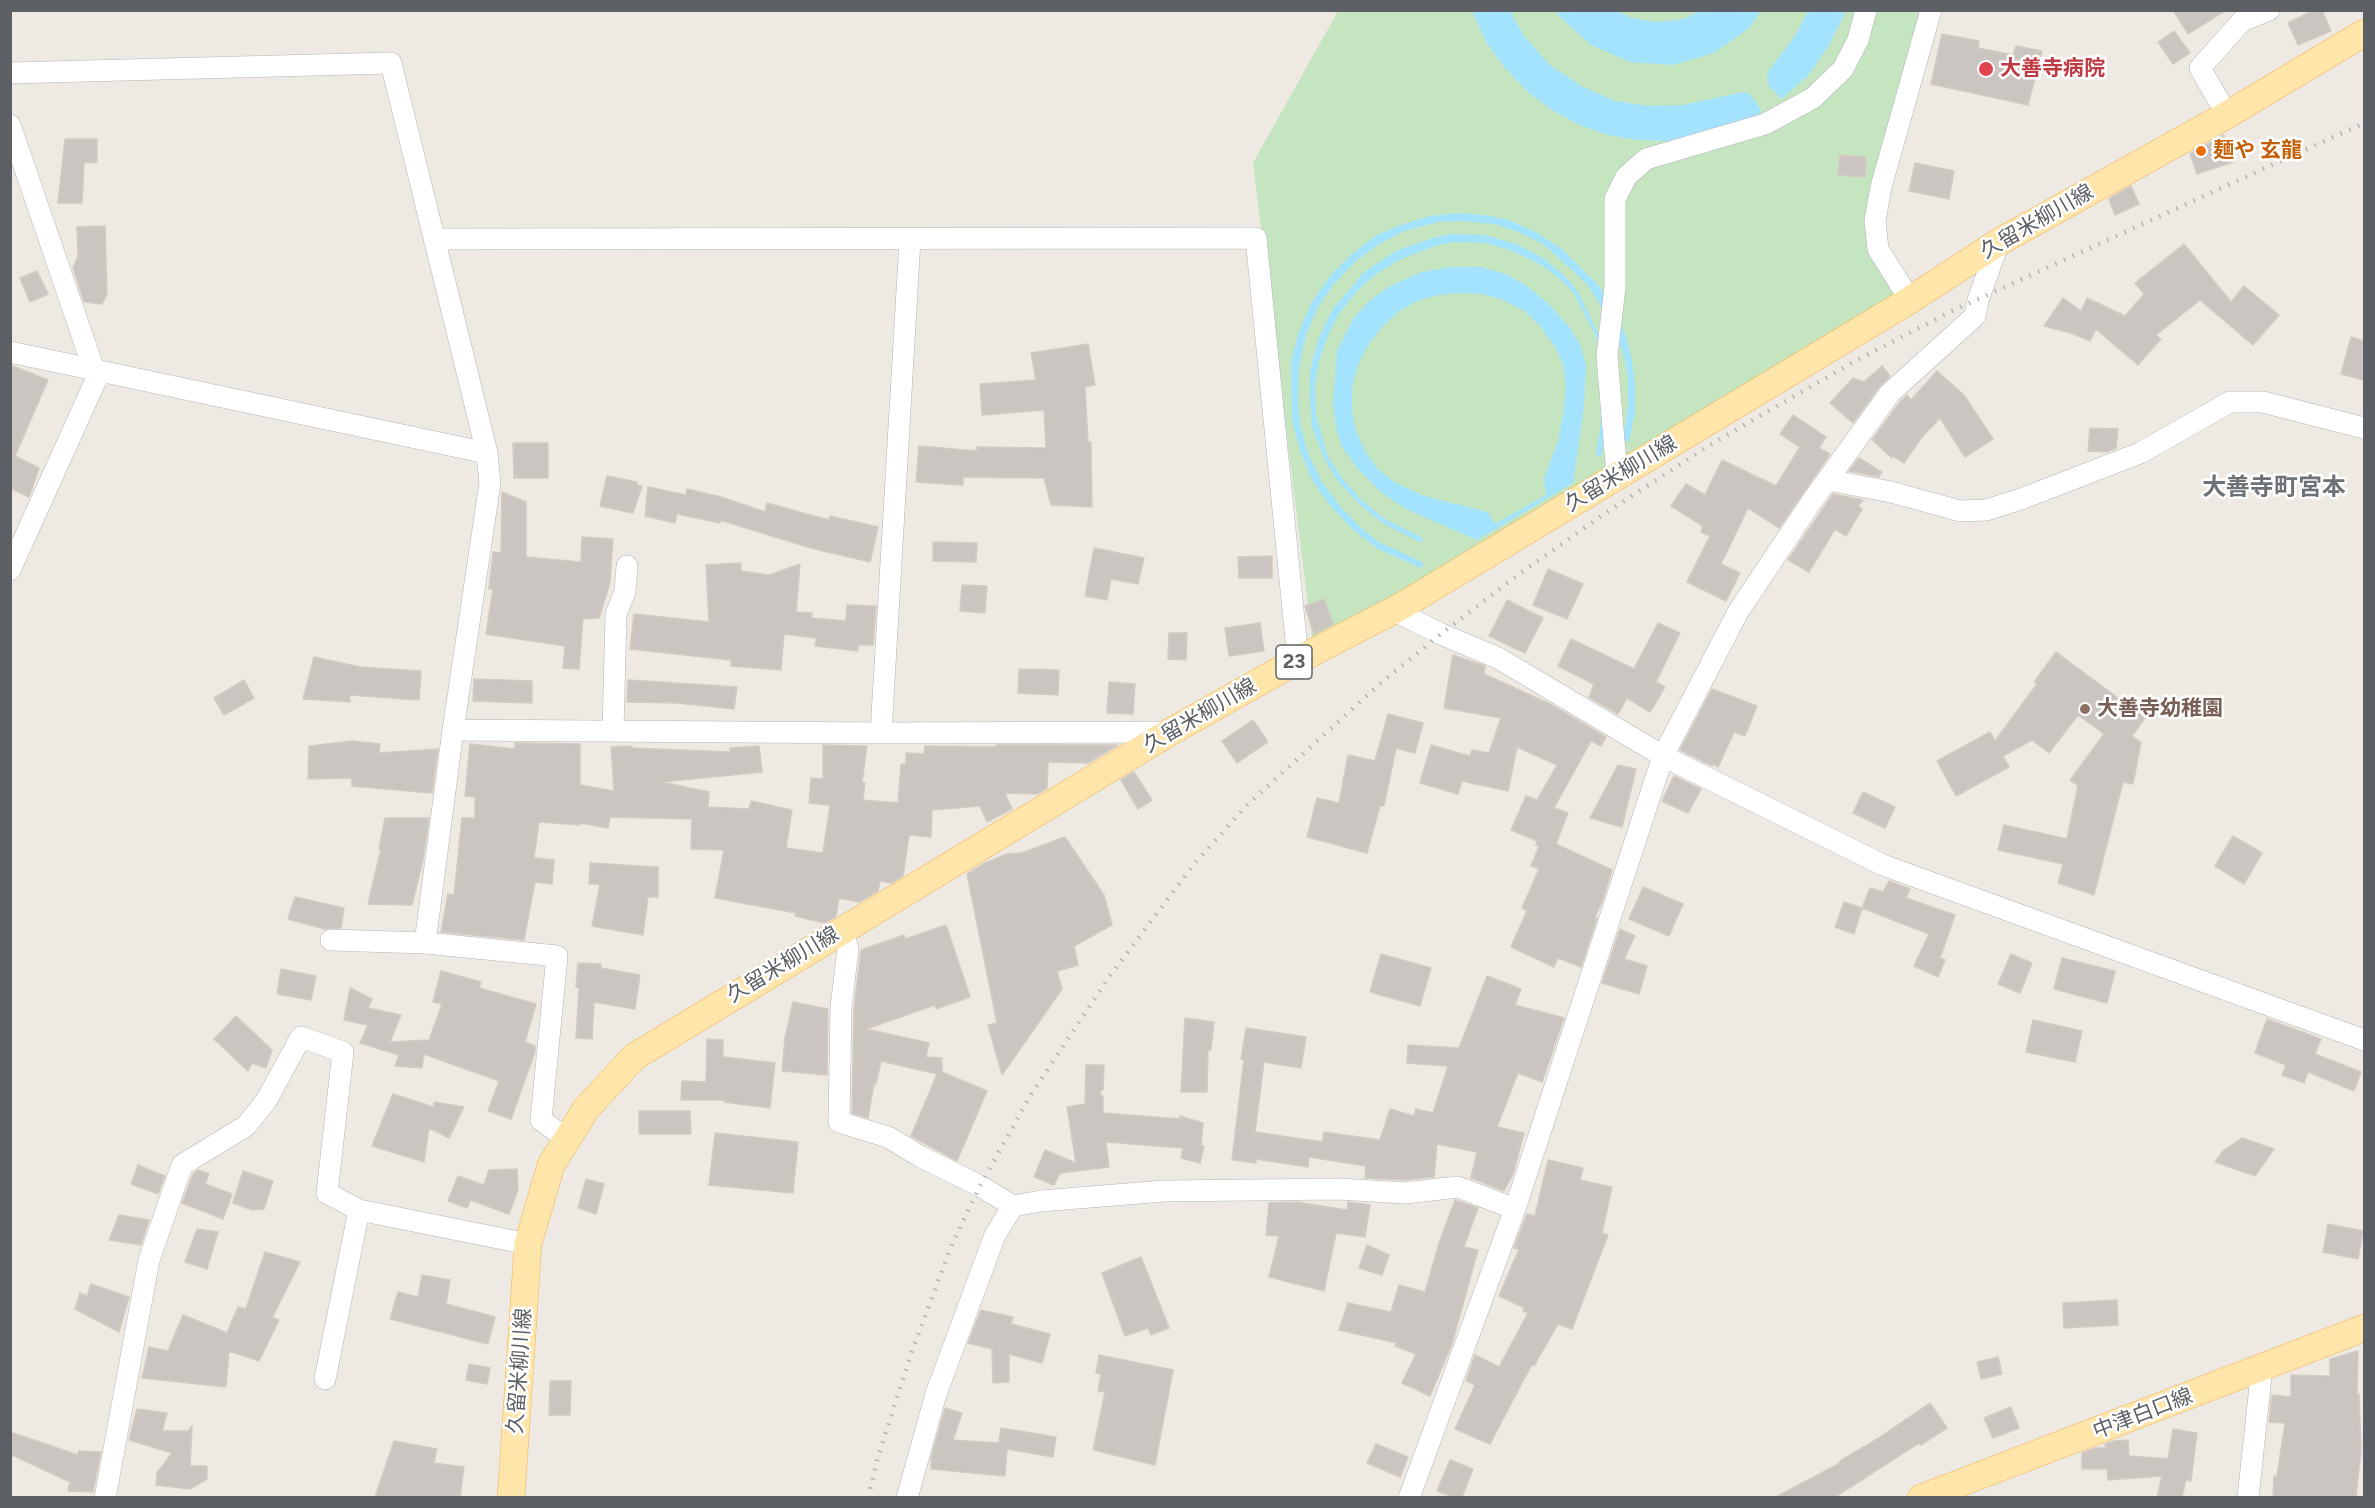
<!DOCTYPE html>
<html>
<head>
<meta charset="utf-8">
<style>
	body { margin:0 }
	#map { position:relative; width:2375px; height:1508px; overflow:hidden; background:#eeeae3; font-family:Figtree,sans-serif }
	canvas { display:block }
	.frame { position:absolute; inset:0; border:12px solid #5c6064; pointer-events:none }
</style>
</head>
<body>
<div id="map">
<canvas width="2375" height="1508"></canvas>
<div class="frame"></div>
</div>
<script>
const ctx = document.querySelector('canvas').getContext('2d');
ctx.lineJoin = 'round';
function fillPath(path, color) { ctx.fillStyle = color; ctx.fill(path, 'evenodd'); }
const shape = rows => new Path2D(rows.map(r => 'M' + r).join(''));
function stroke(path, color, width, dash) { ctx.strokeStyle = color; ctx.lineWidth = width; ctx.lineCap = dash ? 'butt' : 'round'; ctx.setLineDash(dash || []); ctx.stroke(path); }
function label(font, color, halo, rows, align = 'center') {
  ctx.font = font + ' Figtree,"Noto Sans JP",sans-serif'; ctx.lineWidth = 5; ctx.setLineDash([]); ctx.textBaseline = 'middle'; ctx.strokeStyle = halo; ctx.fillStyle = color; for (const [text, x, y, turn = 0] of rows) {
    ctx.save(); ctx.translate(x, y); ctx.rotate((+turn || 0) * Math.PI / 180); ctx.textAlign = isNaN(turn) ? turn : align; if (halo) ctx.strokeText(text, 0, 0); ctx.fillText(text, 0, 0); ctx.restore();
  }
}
fillPath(shape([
	[1338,11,1927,11,1872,250,1887,270,1894,296,1313,645,1253,163]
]), '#c5e5c0');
fillPath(shape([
	[1472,11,1510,11,1524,36,1549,64,1581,86,1615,101,1649,106,1683,105,1743,92,1750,94,1761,110,1758,115,1731,127,1670,141,1637,140,1608,135,1579,125,1552,110,1528,92,1505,68,1486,42],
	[1556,11,1618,11,1631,18,1658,22,1684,19,1700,11,1761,11,1749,28,1714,53,1673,65,1630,62,1591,45,1559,16],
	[1808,11,1846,11,1828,47,1808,76,1781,99,1768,84,1767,73,1794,37],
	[1459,213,1484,215,1509,220,1536,232,1562,249,1600,287,1625,333,1632,360,1635,388,1635,412,1629,442,1623,440,1628,406,1628,376,1623,352,1611,321,1586,283,1543,244,1521,233,1494,224,1461,221,1438,222,1404,231,1379,244,1356,261,1334,284,1318,307,1306,335,1299,366,1298,400,1300,424,1308,454,1322,482,1339,505,1358,525,1379,542,1424,563,1421,568,1378,549,1352,529,1329,504,1312,480,1300,450,1292,419,1291,362,1298,334,1311,303,1331,275,1354,252,1377,235,1398,226,1430,216],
	[1451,234,1485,235,1516,244,1543,258,1564,275,1577,290,1603,343,1607,420,1601,457,1596,455,1602,415,1603,362,1595,334,1573,292,1560,279,1541,265,1510,250,1485,243,1456,242,1438,245,1416,253,1397,261,1376,274,1359,289,1339,314,1328,335,1319,361,1315,384,1316,415,1327,455,1342,478,1360,499,1385,519,1423,538,1422,543,1384,524,1359,504,1337,480,1323,456,1312,426,1310,399,1310,372,1318,340,1332,310,1364,272,1396,251,1432,238],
	[1450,267,1482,267,1506,274,1527,286,1549,304,1570,328,1580,344,1586,365,1584,407,1573,483,1477,540,1406,509,1381,492,1358,469,1342,447,1336,427,1333,403,1337,351,1353,319,1369,301,1390,286,1422,272],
	[1458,293,1482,294,1503,300,1526,312,1541,327,1555,347,1563,364,1566,386,1563,416,1558,441,1544,479,1546,495,1495,524,1488,512,1424,496,1394,482,1377,468,1365,451,1355,428,1352,409,1352,389,1357,368,1365,350,1381,328,1398,312,1417,301,1438,295]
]), '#a4e3fe');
const building = shape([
	[2173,10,2226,10,2188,34,2173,10],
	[2314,10,2322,10,2331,31,2298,45,2288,23,2314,10],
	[2174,31,2190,53,2173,64,2158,42,2174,31],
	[1942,34,1979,41,1978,48,2013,55,2016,46,2042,51,2028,105,1931,84,1942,34],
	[2224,135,2233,162,2197,174,2190,154,2224,135],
	[65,139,97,139,97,162,84,163,82,203,58,203,65,139],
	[1840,155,1866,157,1865,177,1838,175,1840,155],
	[1915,163,1954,171,1949,199,1909,191,1915,163],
	[2131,186,2139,204,2115,215,2109,199,2131,186],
	[105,226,107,294,102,304,84,302,73,268,78,256,77,227,105,226],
	[2184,244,2231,302,2244,286,2279,315,2253,345,2200,300,2156,335,2161,339,2138,365,2096,329,2090,341,2071,333,2044,326,2063,298,2081,311,2087,298,2125,316,2144,294,2135,283,2184,244],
	[37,271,48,294,30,302,20,278,37,271],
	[2351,337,2364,341,2364,380,2341,374,2351,337],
	[1088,344,1095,385,1085,387,1088,442,1091,442,1092,507,1051,505,1044,478,963,477,963,485,916,482,919,446,977,451,977,447,1046,448,1044,410,982,415,980,384,1036,380,1031,353,1088,344],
	[10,365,48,380,15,456,39,468,29,497,10,488,10,365],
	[1882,366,1890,376,1880,386,1853,423,1830,403,1853,378,1864,382,1882,366],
	[1937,371,1964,395,1993,439,1965,457,1940,418,1922,437,1904,463,1893,456,1892,458,1872,440,1900,402,1907,395,1911,400,1937,371],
	[1793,415,1826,437,1819,448,1830,454,1779,528,1748,508,1721,564,1740,573,1726,601,1687,582,1710,536,1701,532,1703,526,1671,506,1686,484,1705,495,1722,460,1776,486,1800,447,1780,434,1793,415],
	[2090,428,2118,429,2116,448,2107,452,2088,451,2090,428],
	[513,443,548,443,548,478,514,478,513,443],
	[1859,458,1882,472,1879,477,1849,471,1859,458],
	[607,476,637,482,637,485,642,486,633,513,600,506,607,476],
	[648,487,686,495,687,489,721,497,765,512,767,503,829,520,830,516,878,527,870,562,811,548,720,520,720,523,677,514,675,523,645,516,648,487],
	[502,492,526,502,526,557,581,562,582,537,613,539,610,583,599,618,583,619,579,669,563,668,565,646,486,634,493,589,489,589,493,552,501,553,502,492],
	[1833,494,1863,500,1858,506,1862,509,1846,536,1835,529,1809,572,1788,560,1833,494],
	[933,542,977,543,976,562,933,561,933,542],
	[1094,548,1144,558,1138,584,1111,579,1107,600,1085,596,1094,548],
	[1272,556,1272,578,1239,578,1238,557,1272,556],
	[741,563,741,571,769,575,800,564,796,612,812,613,812,618,846,621,847,605,876,606,873,645,858,645,858,651,815,646,816,638,784,634,781,670,731,666,731,660,630,649,634,614,709,622,706,565,741,563],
	[1548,569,1583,584,1567,619,1533,605,1548,569],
	[962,585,987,586,985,613,960,611,962,585],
	[1324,599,1333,624,1314,634,1305,606,1324,599],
	[1507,600,1543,618,1525,653,1489,636,1507,600],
	[1260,623,1264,651,1229,656,1225,628,1260,623],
	[1658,623,1680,633,1656,682,1665,687,1650,712,1627,698,1618,714,1589,697,1594,684,1558,666,1571,639,1634,669,1658,623],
	[1169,633,1187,633,1186,660,1168,659,1169,633],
	[2056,652,2145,718,2132,736,2141,742,2133,784,2123,782,2094,895,2058,883,2063,864,1998,850,2004,825,2067,839,2078,785,2070,780,2104,734,2078,715,2049,753,2032,740,2003,756,2009,767,1956,796,1937,761,1990,732,1995,741,2037,684,2034,682,2056,652],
	[1453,655,1485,666,1484,674,1550,704,1606,737,1601,746,1591,741,1554,808,1568,813,1556,844,1612,870,1602,902,1595,917,1597,918,1581,967,1558,958,1554,967,1511,947,1527,911,1522,908,1539,869,1531,866,1539,846,1536,845,1537,841,1511,830,1526,796,1537,800,1557,765,1517,747,1508,791,1462,781,1458,794,1420,783,1431,745,1470,756,1472,750,1489,753,1501,718,1444,708,1453,655],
	[314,657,360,667,421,671,419,700,350,695,350,702,303,699,314,657],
	[1019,669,1059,670,1058,695,1018,693,1019,669],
	[474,679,532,681,532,703,473,701,474,679],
	[244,680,254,698,224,715,214,698,244,680],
	[628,680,737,687,734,709,677,703,627,702,628,680],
	[1109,682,1135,684,1133,714,1107,713,1109,682],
	[1712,689,1757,706,1745,736,1734,732,1718,767,1713,764,1712,766,1680,750,1712,689],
	[1388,714,1423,723,1415,753,1396,748,1384,806,1380,806,1367,853,1307,837,1317,798,1339,803,1348,755,1375,761,1388,714],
	[1253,720,1268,742,1237,763,1222,741,1253,720],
	[353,741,380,744,379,753,438,749,432,793,352,786,352,778,308,779,309,746,353,741],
	[515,743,580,744,580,785,614,791,611,747,632,746,632,748,730,752,730,748,759,746,762,772,662,782,709,792,708,807,749,809,751,801,792,810,786,848,823,853,830,805,809,803,811,778,823,779,823,745,867,746,862,782,865,783,863,800,898,803,901,764,906,764,906,753,924,754,925,746,996,747,996,745,1118,745,1088,763,1048,762,1047,788,1037,794,1005,793,1012,809,987,822,980,806,932,810,931,837,909,835,903,876,891,883,880,881,878,891,859,902,839,898,836,916,825,923,795,916,796,913,715,898,724,850,691,849,692,819,610,817,608,828,580,823,580,825,539,822,534,858,554,860,552,884,535,882,524,940,441,932,448,894,454,895,462,818,475,818,475,797,465,796,470,744,515,749,515,743],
	[1618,765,1636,769,1622,827,1590,818,1618,765],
	[1134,772,1152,800,1138,809,1121,780,1134,772],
	[1674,776,1701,789,1688,813,1662,801,1674,776],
	[1863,792,1895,807,1885,828,1853,813,1863,792],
	[385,818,429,818,423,860,412,905,368,904,381,849,379,849,385,818],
	[2233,836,2262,853,2244,884,2215,866,2233,836],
	[1065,837,1104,895,1112,925,1074,946,1078,965,1057,971,1062,989,1002,1075,988,1025,997,1023,967,874,985,863,1007,854,1022,853,1065,837],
	[590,863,658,867,658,897,648,897,643,935,592,926,600,884,589,884,590,863],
	[1889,881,1910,889,1906,898,1955,915,1940,958,1945,960,1938,977,1914,966,1929,934,1862,908,1870,888,1883,892,1889,881],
	[1643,887,1683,904,1669,936,1629,919,1643,887],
	[295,897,344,908,341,928,325,929,288,919,295,897],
	[1844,902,1862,908,1854,934,1835,927,1844,902],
	[946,925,970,997,936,1009,935,1005,866,1029,929,1043,926,1057,942,1058,942,1072,987,1091,957,1161,911,1136,937,1074,881,1061,876,1084,874,1084,868,1118,852,1113,854,1008,861,950,904,935,905,939,946,925],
	[1620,929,1635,936,1624,959,1647,966,1639,994,1602,983,1620,929],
	[1381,954,1431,968,1420,1006,1370,992,1381,954],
	[2011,954,2032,963,2020,993,1998,984,2011,954],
	[2062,958,2115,971,2107,1003,2054,989,2062,958],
	[578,963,601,964,601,968,640,975,635,1009,594,1002,592,1039,576,1038,579,988,576,987,578,963],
	[281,969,316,976,311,1000,277,994,281,969],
	[441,971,481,982,479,988,536,1004,525,1042,535,1046,535,1052,511,1119,488,1111,499,1081,424,1054,422,1068,395,1066,399,1055,360,1043,368,1025,344,1020,350,988,372,999,368,1008,401,1015,390,1042,429,1040,442,1004,433,1002,441,971],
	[1487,976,1521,989,1515,1005,1564,1018,1542,1082,1518,1073,1497,1127,1524,1133,1513,1174,1504,1191,1471,1178,1477,1152,1437,1144,1434,1177,1405,1180,1365,1178,1366,1166,1309,1157,1308,1167,1256,1159,1256,1163,1232,1160,1244,1059,1241,1059,1246,1028,1306,1037,1301,1068,1264,1062,1255,1132,1322,1142,1324,1132,1380,1140,1390,1109,1414,1116,1416,1109,1433,1113,1448,1066,1407,1063,1408,1045,1459,1048,1487,976],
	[793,1002,828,1009,827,1075,782,1071,785,1038,793,1002],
	[236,1016,272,1050,266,1068,252,1063,248,1071,214,1039,236,1016],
	[1185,1018,1214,1022,1211,1050,1208,1050,1207,1092,1181,1092,1185,1018],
	[2267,1019,2321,1039,2315,1054,2361,1072,2354,1091,2308,1072,2304,1083,2282,1075,2286,1065,2255,1053,2267,1019],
	[2033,1020,2082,1031,2075,1062,2026,1052,2033,1020],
	[707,1039,723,1040,723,1057,775,1063,770,1108,724,1102,725,1100,681,1100,682,1081,706,1082,707,1039],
	[1086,1065,1104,1065,1103,1090,1101,1090,1100,1095,1103,1096,1103,1113,1180,1119,1180,1116,1203,1123,1201,1146,1204,1146,1200,1163,1181,1158,1183,1148,1106,1142,1109,1167,1060,1173,1054,1185,1034,1177,1045,1150,1076,1163,1067,1107,1085,1104,1086,1065],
	[393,1094,434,1107,434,1102,464,1107,449,1138,429,1128,424,1162,372,1146,393,1094],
	[639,1111,690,1111,691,1134,639,1134,639,1111],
	[715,1133,798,1142,793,1193,709,1185,715,1133],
	[2242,1138,2274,1149,2255,1176,2215,1162,2223,1151,2242,1138],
	[1548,1160,1583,1168,1580,1180,1612,1187,1602,1233,1608,1235,1572,1329,1558,1324,1534,1366,1532,1364,1490,1444,1455,1429,1475,1385,1466,1381,1475,1355,1499,1367,1528,1313,1523,1311,1525,1308,1499,1296,1519,1249,1514,1248,1527,1214,1535,1216,1548,1160],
	[138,1165,165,1176,158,1194,131,1184,138,1165],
	[517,1169,518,1190,509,1214,470,1200,467,1208,448,1201,458,1176,484,1185,489,1170,517,1169],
	[198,1170,209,1174,205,1184,232,1194,223,1219,182,1203,193,1174,198,1170],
	[243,1171,273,1181,264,1209,252,1210,233,1203,243,1171],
	[586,1179,604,1184,596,1214,578,1208,586,1179],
	[1455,1200,1478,1208,1464,1247,1478,1250,1452,1344,1430,1396,1402,1383,1416,1354,1395,1346,1397,1343,1339,1330,1348,1303,1391,1312,1399,1285,1425,1292,1440,1240,1455,1200],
	[1296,1202,1347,1210,1348,1202,1370,1205,1365,1237,1336,1233,1324,1291,1269,1277,1279,1236,1266,1235,1269,1203,1296,1202],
	[119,1215,149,1220,141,1245,109,1240,119,1215],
	[2328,1224,2363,1231,2358,1259,2323,1252,2328,1224],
	[197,1229,218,1232,207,1269,185,1262,197,1229],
	[1367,1245,1389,1255,1382,1275,1359,1268,1367,1245],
	[265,1252,300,1262,272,1318,279,1320,259,1361,229,1351,226,1387,142,1378,149,1347,168,1351,183,1315,227,1333,238,1307,246,1309,265,1252],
	[1141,1257,1169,1328,1151,1335,1148,1328,1125,1336,1102,1273,1141,1257],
	[422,1275,450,1280,446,1304,495,1317,488,1344,390,1319,398,1292,418,1297,422,1275],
	[91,1284,129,1297,119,1332,75,1309,80,1293,87,1296,91,1284],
	[2117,1300,2118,1325,2064,1328,2063,1303,2117,1300],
	[981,1310,1013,1317,1011,1324,1050,1334,1042,1363,1009,1354,1009,1382,993,1383,992,1349,968,1343,981,1310],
	[2358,1351,2357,1394,2359,1394,2361,1450,2356,1497,2273,1497,2274,1476,2277,1476,2285,1423,2269,1422,2272,1395,2291,1397,2291,1375,2330,1376,2330,1359,2358,1351],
	[1099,1355,1173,1370,1155,1465,1093,1450,1105,1392,1098,1391,1101,1374,1096,1373,1099,1355],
	[1998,1357,2002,1374,1981,1379,1977,1362,1998,1357],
	[469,1364,490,1368,487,1384,466,1380,469,1364],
	[550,1381,571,1381,570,1415,549,1415,550,1381],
	[1930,1403,1947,1428,1921,1445,1919,1443,1835,1497,1776,1497,1840,1463,1840,1461,1877,1439,1930,1403],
	[2011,1407,2019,1428,1993,1438,1984,1418,2011,1407],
	[945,1408,962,1413,953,1440,999,1443,1001,1428,1056,1437,1053,1457,1007,1449,1005,1476,931,1469,931,1458,945,1408],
	[137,1409,167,1413,162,1431,188,1431,192,1426,190,1466,207,1466,207,1479,190,1489,156,1485,157,1473,172,1453,129,1440,137,1409],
	[2173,1429,2197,1433,2191,1481,2186,1480,2182,1497,2157,1497,2162,1476,2108,1480,2107,1469,2082,1469,2082,1453,2095,1448,2106,1448,2105,1444,2114,1441,2128,1440,2129,1456,2168,1459,2173,1429],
	[10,1432,78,1455,79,1451,101,1452,93,1492,68,1491,70,1482,10,1454,10,1432],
	[394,1441,437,1449,434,1463,464,1467,460,1497,375,1497,394,1441],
	[1376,1444,1408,1457,1400,1477,1367,1463,1376,1444],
	[1450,1460,1473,1469,1462,1497,1453,1497,1437,1491,1450,1460]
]);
fillPath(building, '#cac5c1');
stroke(building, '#d3cbc2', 1.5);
const minor = shape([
	[10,73,391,63,487,453,490,483,453,730,425,943],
	[2227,115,2200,68,2242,21,2269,10],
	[10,125,94,370],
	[434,239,1256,238,1298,660],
	[1910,300,1878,249,1875,221,1881,187,1931,10],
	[10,352,487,453],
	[1617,476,1607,356,1615,287,1615,199,1626,177,1646,159,1765,124,1813,98,1843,69,1858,40,1866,10],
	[1828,480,1891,492,1960,511,1986,510,2021,499,2140,453,2230,402,2263,402,2364,428],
	[10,570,100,371],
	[1400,607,1399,613,1441,634,1498,658,1663,756,1883,865,2364,1040],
	[453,730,881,733,1170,732],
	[613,731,616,614,625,592,627,566],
	[881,733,910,240],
	[843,929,848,949,841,1007,839,1122,888,1137,921,1157,980,1186,1013,1206],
	[331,940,425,943,557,956,541,1120,567,1139],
	[325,1379,359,1210],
	[105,1498,149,1260,182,1165,246,1126,266,1101,301,1037,343,1052,327,1193,359,1210,528,1244],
	[907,1498,936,1394,995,1235,1013,1206,1041,1201,1164,1191,1340,1189,1405,1193,1458,1187,1515,1209],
	[1409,1498,1515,1209,1663,756,1738,612,1810,504,1890,393,1975,316,1978,300,1999,242],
	[2248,1498,2262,1367]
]);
const major = shape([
	[511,1498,528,1244,551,1165,586,1109,634,1057,1170,732,1298,660,1400,607,1910,300,1999,242,2227,115,2364,33],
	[1921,1498,2364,1328]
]);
stroke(minor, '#b1b5b8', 22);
stroke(major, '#efb25b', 28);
stroke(minor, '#fff', 21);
stroke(major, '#fee5a9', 27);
stroke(shape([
	[868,1498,878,1457,911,1354,952,1244,980,1186,1030,1096,1107,980,1194,864,1247,805,1382,682,1441,634,1518,575,1607,512,1713,443,1859,359,1950,312,2364,123]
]), '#b2b3b4', 4.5, [1.5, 8]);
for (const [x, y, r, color] of [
	[1986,69,8,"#e0444e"],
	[2201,151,6,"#e8710a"],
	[2085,709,6,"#8d6e63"]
]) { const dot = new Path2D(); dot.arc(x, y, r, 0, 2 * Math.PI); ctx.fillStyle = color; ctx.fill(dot); stroke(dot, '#fff', 2); }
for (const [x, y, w] of [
	[1294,662,36]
]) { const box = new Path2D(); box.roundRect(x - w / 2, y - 17, w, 34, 4.5); ctx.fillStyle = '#fff'; ctx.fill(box); stroke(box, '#5c6064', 1.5); }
label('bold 20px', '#5c6064', null, [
	["23",1294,662]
]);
label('bold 21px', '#be3a42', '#fff', [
	["大善寺病院",2000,69]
], 'left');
label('bold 21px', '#c56008', '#fff', [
	["麺や 玄龍",2213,151]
], 'left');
label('21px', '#5c6064', '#fff', [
	["久留米柳川線",2037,222,-30],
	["久留米柳川線",1621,474,-31],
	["久留米柳川線",1200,716,-30],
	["久留米柳川線",783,965,-31],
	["久留米柳川線",520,1371,-86],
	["中津白口線",2143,1414,-21]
]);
label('bold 21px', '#785e54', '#fff', [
	["大善寺幼稚園",2097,709]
], 'left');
label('bold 24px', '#6d7276', '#fff', [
	["大善寺町宮本",2274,488]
]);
</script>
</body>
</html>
